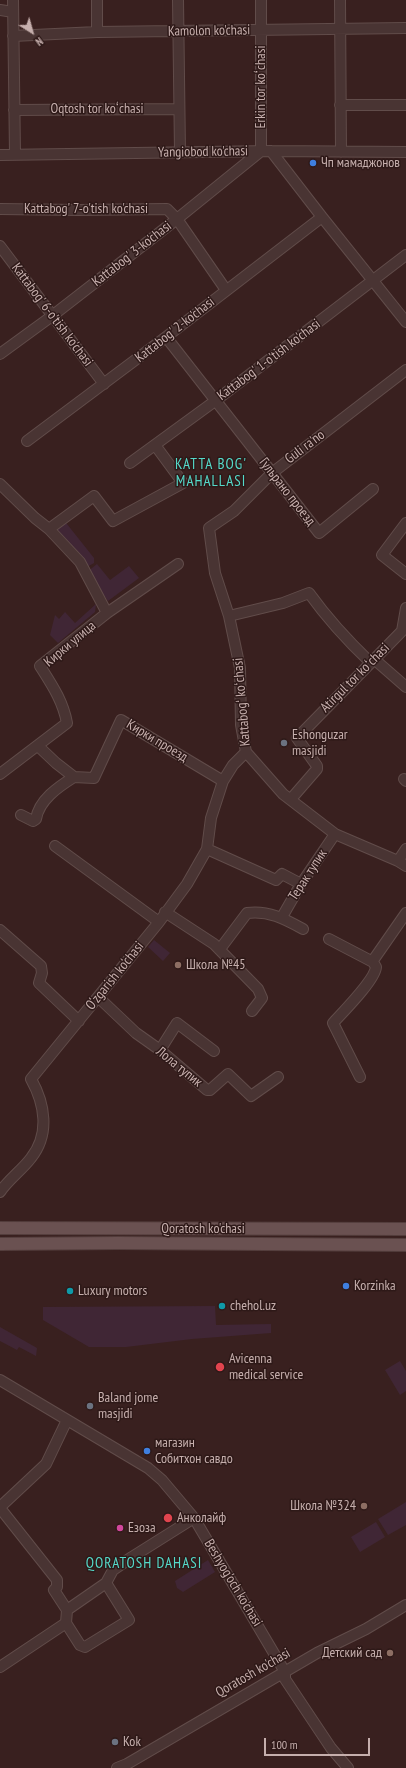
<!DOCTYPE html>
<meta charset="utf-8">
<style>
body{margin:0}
#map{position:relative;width:406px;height:1768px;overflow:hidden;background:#39201f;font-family:"PT Sans Narrow",sans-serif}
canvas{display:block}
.north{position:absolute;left:12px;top:12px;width:40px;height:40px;-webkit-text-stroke:3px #2e1918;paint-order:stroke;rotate:143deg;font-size:11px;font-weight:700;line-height:16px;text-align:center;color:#c6afad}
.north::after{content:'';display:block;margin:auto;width:14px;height:18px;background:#c6afad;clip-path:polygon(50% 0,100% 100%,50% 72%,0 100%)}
.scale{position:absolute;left:264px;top:1738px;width:106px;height:18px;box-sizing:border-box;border:2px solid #c6afad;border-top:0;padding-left:5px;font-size:12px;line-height:14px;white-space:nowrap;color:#c6afad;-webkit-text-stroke:3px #2e1918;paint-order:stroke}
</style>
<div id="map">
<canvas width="406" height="1768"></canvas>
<div class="north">N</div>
<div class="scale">100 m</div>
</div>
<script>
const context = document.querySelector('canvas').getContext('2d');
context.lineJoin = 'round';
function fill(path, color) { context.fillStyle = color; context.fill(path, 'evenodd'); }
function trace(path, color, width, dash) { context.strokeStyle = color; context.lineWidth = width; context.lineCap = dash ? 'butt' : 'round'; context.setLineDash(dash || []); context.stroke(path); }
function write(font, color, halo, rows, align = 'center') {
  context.font = font + ' "PT Sans Narrow",sans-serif'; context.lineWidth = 3; context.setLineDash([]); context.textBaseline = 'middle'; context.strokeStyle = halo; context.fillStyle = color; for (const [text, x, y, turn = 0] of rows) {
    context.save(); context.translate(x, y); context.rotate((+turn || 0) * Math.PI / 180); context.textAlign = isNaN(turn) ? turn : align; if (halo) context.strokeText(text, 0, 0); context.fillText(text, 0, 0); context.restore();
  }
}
fill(new Path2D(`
 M63 519 94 558V563L87 567 53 527Z
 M97 564 110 580 129 566 139 578 108 601 87 572Z
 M96 604 95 612 58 643 50 635 55 615 59 619 65 612 75 623Z
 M154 940 170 953 163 961 148 947Z
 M215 1306 216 1325 271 1324V1333L192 1339 126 1347H89L43 1320V1307Z
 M0 1327 37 1348 36 1356 19 1347 17 1350 0 1341Z
 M400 1361 406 1371V1391L400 1395 385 1370Z
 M406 1502V1525L388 1535 378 1519Z
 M376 1522 385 1537 360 1552 351 1537Z
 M208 1560 215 1572 183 1592 177 1588 175 1581Z`), '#402635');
const minor = new Path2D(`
 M13 0 15 154
 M97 0V32
 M178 0 180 152
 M340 0 341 152
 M0 10 13 12
 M13 36 97 32 406 28
 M340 105H406
 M14 110 179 109
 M271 151 322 217 406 322
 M0 155 271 151 406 152
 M0 209 78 210 167 209 177 219 226 290
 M0 246 104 384
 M166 337 319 533 373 489
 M0 354 52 316 177 219 261 151V0
 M406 370 272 473 234 511 209 528 215 573 229 616 240 668 241 725 246 752 283 794 335 834 398 861 406 866
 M27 441 166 337 322 217
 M130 463 215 401 406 255
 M0 484 35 518 49 529 80 562 107 613
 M406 523 382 555 406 574
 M49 529 94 496 113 521 183 483 155 445
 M229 616 283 603 309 593C327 618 348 641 370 662
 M374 659 406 687
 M38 746 56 763 74 777 94 778 121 720 223 781
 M0 774 67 723C63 701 52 685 40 666L107 613 178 564
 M404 779 406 781
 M291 799 317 769V766L297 738 402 631 406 608
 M21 815 33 821 36 819C39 800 58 787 74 777
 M55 846 159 922
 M207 849 276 880 282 874 301 884
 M398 861 406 849
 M165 912 214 944 258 989 262 998 252 1011
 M282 917 301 884 335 834
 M0 930 41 966 42 973 39 983 79 1021
 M329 939 373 962
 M220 949 247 913C268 910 285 919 303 929
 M98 997 136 1033 160 1050 207 1090H210L228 1074 251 1096 278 1077
 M160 1050 177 1023 214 1051
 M360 1077 333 1023C343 1012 375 980 376 967L373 962 374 959 406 913
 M0 1192C9 1179 22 1170 31 1158 50 1134 45 1104 31 1079L159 922 187 884 207 849 211 818 223 781 233 765 246 752
 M0 1380 148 1468 162 1480 194 1518 285 1672V1679L331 1748 348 1768
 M0 1507 46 1464 67 1420
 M0 1508 57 1580V1587L54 1590 67 1610
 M106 1583 129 1620 85 1647 80 1645 66 1623 67 1610 106 1583 113 1570 132 1557 194 1518
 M0 1667 66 1623
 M117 1768 127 1764 317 1653 366 1629 406 1605`);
const major = new Path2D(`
 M0 1228 406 1229
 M0 1244 118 1243 406 1245`);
trace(minor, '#614c4a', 12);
trace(major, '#533d3c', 14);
trace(minor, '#493433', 10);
trace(major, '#6a5151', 12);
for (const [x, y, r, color] of [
 [313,163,4,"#3f7fe0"],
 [284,743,4,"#6b7280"],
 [178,965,4,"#8d6e63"],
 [346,1286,4,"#3f7fe0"],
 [70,1291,4,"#0f9aa8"],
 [222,1306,4,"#0f9aa8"],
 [220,1367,5,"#e0444e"],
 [90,1406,4,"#6b7280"],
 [147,1451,4,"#3f7fe0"],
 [364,1506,4,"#8d6e63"],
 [168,1518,5,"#e0444e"],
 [120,1528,4,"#d1479c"],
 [390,1653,4,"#8d6e63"],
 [115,1742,4,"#6b7280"]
]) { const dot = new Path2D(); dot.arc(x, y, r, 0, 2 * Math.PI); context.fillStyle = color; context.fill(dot); trace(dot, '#2e1918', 1.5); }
write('14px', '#c6afad', '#2e1918', [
 ["Kamolon ko'chasi",209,31,-1],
 ["Erkin tor koʻchasi",261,87,-90],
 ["Oqtosh tor koʻchasi",97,109],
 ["Yangiobod ko'chasi",203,152,-1],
 ["Kattabog' 7-o'tish ko'chasi",86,209],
 ["Kattabog' 3-ko'chasi",132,254,-38],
 ["Kattabog' 6-o'tish ko'chasi",52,315,53],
 ["Kattabog' 2-ko'chasi",175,330,-38],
 ["Kattabog' 1-o'tish ko'chasi",269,360,-37],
 ["Guli ra'no",305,447,-37],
 ["Гульрано проезд",287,492,52],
 ["Кирки улица",70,644,-40],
 ["Atirgul tor koʻchasi",355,678,-45],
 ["Kattabogʻ koʻchasi",242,702,-95],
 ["Кирки проезд",157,741,31],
 ["Терак тупик",308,875,-57],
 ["O‘zgarish ko‘chasi",115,976,-51],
 ["Лола тупик",179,1067,39],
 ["Qoratosh ko'chasi",203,1229],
 ["Beshyog'och ko'chasi",233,1583,59],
 ["Qoratosh ko'chasi",253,1673,-30]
]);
write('14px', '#c6afad', '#2e1918', [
 ["Чп мамаджонов",321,163],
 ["Eshonguzar",292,735],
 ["masjidi",292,751],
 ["Школа №45",186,965],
 ["Korzinka",354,1286],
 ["Luxury motors",78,1291],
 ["chehol.uz",230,1306],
 ["Avicenna",229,1359],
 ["medical service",229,1375],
 ["Baland jome",98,1398],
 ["masjidi",98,1414],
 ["магазин",155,1443],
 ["Собитхон савдо",155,1459],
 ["Школа №324",356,1506,"right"],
 ["Анколайф",177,1518],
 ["Езоза",128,1528],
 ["Детский сад",382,1653,"right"],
 ["Kok",123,1742]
], 'left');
context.letterSpacing = '1px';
write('15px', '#55d9c9', '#2e1918', [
 ["KATTA BOG'",211,465],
 ["MAHALLASI",211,482],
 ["QORATOSH DAHASI",144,1564]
]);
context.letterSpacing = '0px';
</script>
